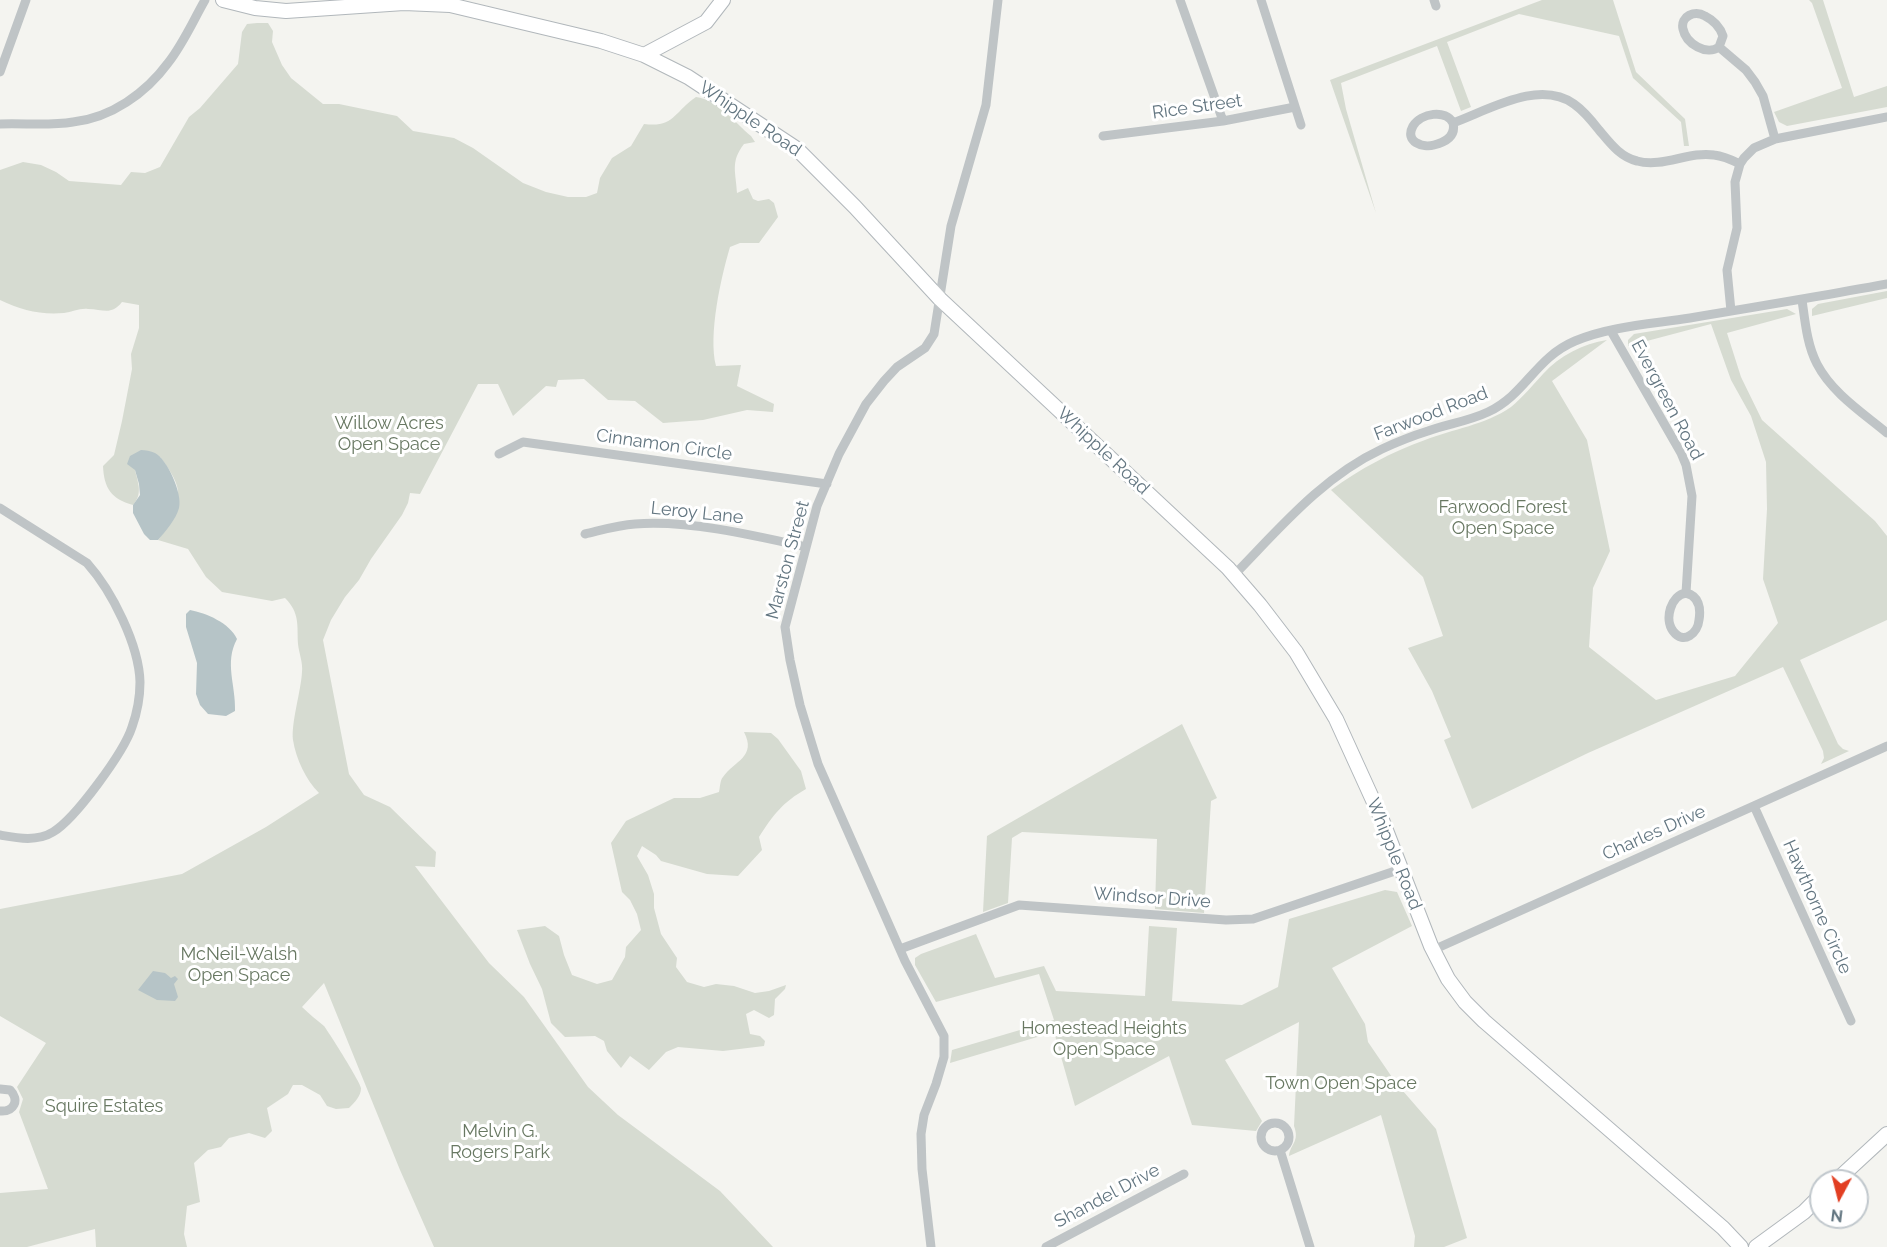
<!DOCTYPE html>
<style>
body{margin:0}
#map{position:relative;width:1887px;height:1247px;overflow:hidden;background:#f4f4f0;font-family:Raleway,sans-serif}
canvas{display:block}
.north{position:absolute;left:1809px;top:1169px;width:60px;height:60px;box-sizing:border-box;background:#fff;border:2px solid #c1c8cd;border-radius:50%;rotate:187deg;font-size:16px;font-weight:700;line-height:24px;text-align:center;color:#637681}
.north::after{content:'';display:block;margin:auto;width:21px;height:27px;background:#e23f22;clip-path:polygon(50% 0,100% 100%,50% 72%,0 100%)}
</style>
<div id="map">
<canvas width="1887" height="1247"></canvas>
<div class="north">N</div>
</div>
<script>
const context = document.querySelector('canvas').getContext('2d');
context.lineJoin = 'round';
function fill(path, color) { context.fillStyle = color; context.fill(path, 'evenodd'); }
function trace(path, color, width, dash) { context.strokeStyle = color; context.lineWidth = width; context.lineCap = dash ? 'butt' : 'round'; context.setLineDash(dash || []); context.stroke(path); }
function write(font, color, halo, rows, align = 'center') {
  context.font = font + ' Raleway,sans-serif'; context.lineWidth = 6; context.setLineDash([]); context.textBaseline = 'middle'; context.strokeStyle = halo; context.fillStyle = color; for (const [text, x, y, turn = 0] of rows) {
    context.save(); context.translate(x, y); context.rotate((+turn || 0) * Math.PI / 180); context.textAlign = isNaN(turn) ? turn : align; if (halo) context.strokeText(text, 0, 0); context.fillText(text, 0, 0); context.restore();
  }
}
fill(new Path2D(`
 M1542 0H1613L1636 72 1685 119 1689 146H1684L1681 122 1633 78 1619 36 1519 14 1447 42 1471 107 1461 111 1437 46 1341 83 1346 109 1376 213 1330 80Z
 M1809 0H1823L1854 97 1887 86V107L1787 126 1779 122 1774 112 1842 88 1812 3Z
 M257 23H268L273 31 272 42 282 65 291 78 323 104H339L397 116 413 131 454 138 473 148 523 183 546 192 568 197H586L597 193 600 178 612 158 631 146 644 124C674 128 674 112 696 97 718 100 735 123 751 136L755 142 744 144C730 162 736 172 737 193L748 188 753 199 758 201 769 199 774 203 778 217 759 243H740L730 247C721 277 708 335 716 366L741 365 737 386 774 404 773 412 747 410 703 420 663 423 635 401 608 400 584 379 558 380 556 387 546 386 513 416 498 384H478L420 494 410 493 408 503 402 515 371 559 359 580 345 597 331 620 323 640 349 774 364 795 390 807 436 852 435 867 415 866 489 963 524 997 588 1087 618 1115 720 1191 773 1247H434L400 1170 324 983 302 1007C309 1014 317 1020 324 1026 328 1031 361 1083 361 1088 361 1096 355 1102 349 1108L336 1109 327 1106 320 1095 302 1085H293L288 1094 267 1108 272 1131 265 1138 249 1133 229 1138 221 1147 208 1150 194 1163 200 1202 187 1206 184 1234 187 1247H96L95 1229 27 1247H0V1193L48 1189 19 1112 23 1099 17 1087 46 1043 0 1016V909L182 874 266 827 319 793C306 780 296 759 293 740 291 723 301 691 302 672 303 663 299 653 298 644 297 625 300 613 285 598L272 601 222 592 206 577 188 549 158 540C166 532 178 502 178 491 177 480 167 466 160 457L135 470C138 483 143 494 133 505 111 499 104 488 103 466L114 455 122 421 132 369 131 354 139 328V305L122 302C111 316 103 309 88 309 80 308 72 312 64 313 40 315 21 310 0 300V170L23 162 41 165 56 172 69 181 121 185 131 172 145 173 160 167 189 117 200 108 238 64 242 32 247 24Z
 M1887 291V298L1812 316V309L1818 304Z
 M1787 309 1796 314 1727 333 1741 377 1762 420 1875 521 1887 536V620L1800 660 1838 744 1843 749 1849 751 1821 764 1824 758 1823 751 1783 667 1588 753 1472 809 1444 740 1451 737 1432 691 1408 648 1443 636 1423 577 1331 490C1360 469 1391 452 1425 440 1453 429 1485 425 1511 407 1523 397 1532 386 1543 374 1560 355 1583 344 1607 340L1552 381 1587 440 1610 551 1593 588 1589 647 1656 700 1735 676 1778 623 1763 579 1767 509 1766 462 1751 416 1731 380 1711 324 1628 346V340L1634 334Z
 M1182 724 1217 798 1211 801 1204 913 1155 909 1157 839 1022 832 1012 838 1008 903 983 912 987 836Z
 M744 732 771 733 778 739 801 771 806 789C783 802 773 815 759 837L762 850 738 876 707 874 661 861 656 855 642 846 637 856 648 875 654 894V908L661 934 677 958 676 967 687 982 704 987 716 984 734 986 755 993 769 991 786 985 785 989 775 999 774 1015 769 1018 754 1010 746 1014 750 1034 760 1036 765 1041 764 1046 723 1051 678 1047 666 1052 649 1070 630 1056 621 1068 607 1051 604 1041 595 1036 565 1037 551 1023 542 989 530 964 517 930 545 926 559 936 564 955 572 975 597 984 612 980 625 957 626 947 641 930 637 914 630 900 622 892 611 843 626 821 674 798H700L719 792C720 788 720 780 723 777 734 761 757 757 744 732Z
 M1385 890 1397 892 1412 926 1332 968 1365 1024 1368 1042 1396 1083 1436 1129 1467 1238 1444 1247H1414L1415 1236 1381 1115 1289 1156C1290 1144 1300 1142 1294 1126L1299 1022 1225 1060 1262 1121 1256 1131 1192 1125 1169 1056 1075 1106 1054 1032 950 1063 952 1050 1054 1020 1039 974 936 1002 915 965V958L921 954 976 934 995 978 1044 966 1056 991 1145 996 1149 926 1177 928 1172 1001 1242 1005 1278 987 1289 919Z`), '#d6dbd1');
fill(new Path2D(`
 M141 450C145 450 151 451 155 453 167 459 183 494 179 508 176 519 166 531 158 540H150L144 534 133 513V505L140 495 139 484 135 470 127 464 130 456Z
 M190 610C206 613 230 623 237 639 224 663 236 685 235 711L226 716 208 714 200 705 196 694 197 663 186 627V614Z
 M153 971 165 973 171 978 175 976 178 979 174 984 178 997 175 1001 157 1000 138 990Z`), '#b6c4c7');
const secondary = new Path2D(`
 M223 0 255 8 286 11 404 3 450 5 601 41 644 55 688 77 797 149 855 207 940 299 1228 568 1260 605 1296 652 1336 719 1382 820 1431 946 1448 979 1465 1002 1484 1021 1723 1228 1741 1247
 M644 55 706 22 723 0
 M1836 1181 1887 1134
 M1756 1247 1804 1212 1821 1195`);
trace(secondary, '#b1b7bb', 16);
trace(new Path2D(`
 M1180 0 1223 121
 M1261 0 1301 125
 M1434 0 1436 6
 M1719 47C1707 56 1686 44 1683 29 1680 16 1695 10 1705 16 1713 20 1720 27 1723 36L1719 47 1746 70 1755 82 1763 96 1775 139
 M0 72 26 0
 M1453 123C1456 136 1446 142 1434 145 1423 148 1404 142 1413 126 1421 113 1446 109 1453 123 1489 110 1539 79 1574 104 1584 111 1592 121 1599 130 1610 143 1620 157 1637 161 1663 168 1689 151 1714 155 1724 156 1732 160 1740 164
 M0 124C25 123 49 126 73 122 111 118 146 93 168 63 183 44 193 21 205 0
 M1103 136 1223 121 1295 107
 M1802 300C1805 321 1807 345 1817 364 1832 393 1863 413 1887 433
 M1731 311 1727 270 1737 228 1735 182 1740 164 1744 158 1754 148 1775 139 1887 117
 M1611 331 1681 453 1686 465 1692 496 1686 593C1671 595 1664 619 1673 631 1684 646 1698 632 1699 620 1701 608 1699 596 1686 593
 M499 454 523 442 827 484
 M0 508 87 563C112 591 139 645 140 682 140 698 137 713 132 727 124 752 75 819 53 832 37 842 17 838 0 835
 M585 534C602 530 618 525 635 524 689 520 753 535 806 547
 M1234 575C1279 529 1322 477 1382 449 1397 442 1412 436 1428 431 1448 424 1469 421 1488 412 1526 394 1535 358 1575 341 1611 326 1653 324 1690 318 1756 307 1822 296 1887 284
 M1754 806 1851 1021
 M900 949 1019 905 1226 920 1253 919 1401 869
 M1433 950 1887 746
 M0 1089 10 1090C20 1100 14 1112 0 1111
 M1261 1137a14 14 0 1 1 28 0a14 14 0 1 1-28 0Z
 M1280 1150 1310 1247
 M931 1247 922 1169 921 1134 924 1115 936 1084 944 1057V1036L905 961 818 764 800 705 790 660 785 627 817 506 839 454 866 404 884 381 897 367 925 348 934 334 951 226 986 105 998 0
 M1046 1247 1184 1174`), '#bfc4c6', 9);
trace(secondary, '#fff', 14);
write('18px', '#637681', '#fff', [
 ["Rice Street",1197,107,-8],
 ["Whipple Road",750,119,34],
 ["Evergreen Road",1667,400,62],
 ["Farwood Road",1431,414,-21],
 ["Cinnamon Circle",664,445,8],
 ["Whipple Road",1103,451,43],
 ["Leroy Lane",697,513,6],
 ["Marston Street",788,560,-75],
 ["Charles Drive",1654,833,-24],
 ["Whipple Road",1394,854,68],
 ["Windsor Drive",1152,898,4],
 ["Hawthorne Circle",1817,907,66],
 ["Shandel Drive",1107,1196,-28]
]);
write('18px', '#687862', '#fff', [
 ["Willow Acres",389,424],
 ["Open Space",389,445],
 ["Farwood Forest",1503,508],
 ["Open Space",1503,529],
 ["McNeil-Walsh",239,955],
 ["Open Space",239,976],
 ["Homestead Heights",1104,1029],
 ["Open Space",1104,1050],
 ["Town Open Space",1341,1084],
 ["Squire Estates",104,1107],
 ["Melvin G.",500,1132],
 ["Rogers Park",500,1153]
]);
</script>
